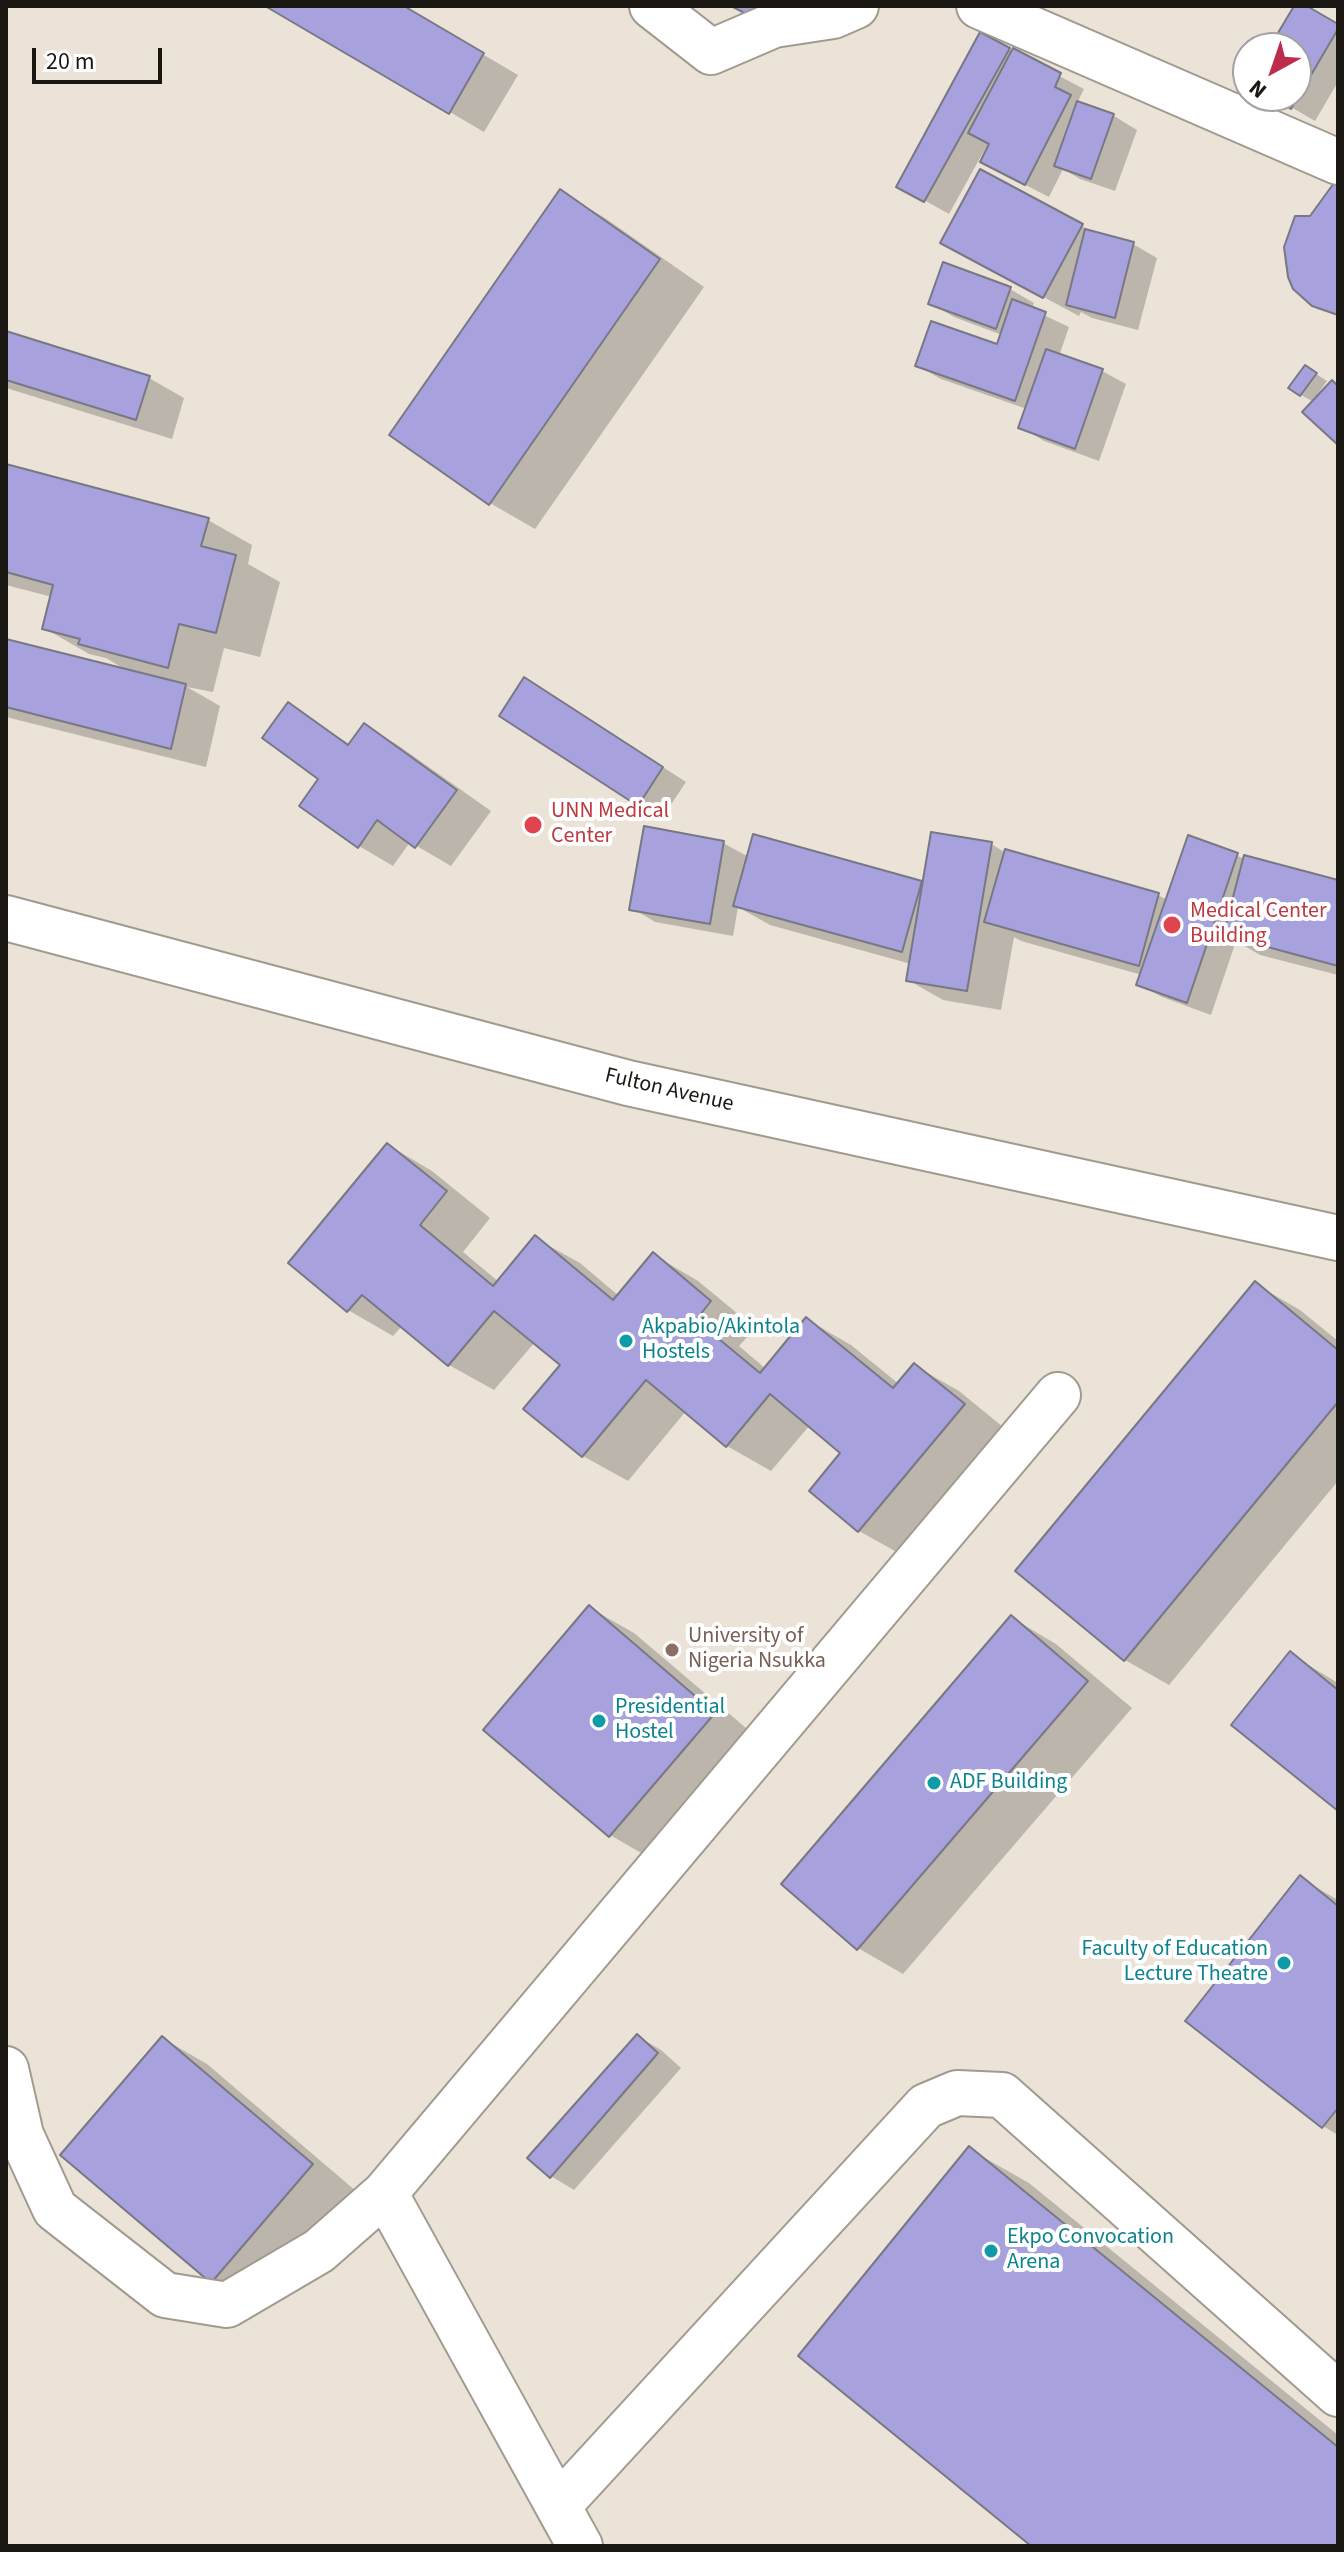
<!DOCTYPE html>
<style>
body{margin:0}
#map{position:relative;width:1344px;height:2552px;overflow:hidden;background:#ebe3d7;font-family:"Source Sans 3",sans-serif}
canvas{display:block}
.frame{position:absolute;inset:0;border:8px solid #1a1713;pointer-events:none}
.north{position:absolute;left:1232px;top:32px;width:80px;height:80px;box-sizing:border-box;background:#fff;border:2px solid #a3a2a1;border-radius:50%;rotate:220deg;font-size:22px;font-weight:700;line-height:32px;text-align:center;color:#1a1713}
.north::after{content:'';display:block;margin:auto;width:28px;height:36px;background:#bd2c4b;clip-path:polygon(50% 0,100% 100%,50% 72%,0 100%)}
.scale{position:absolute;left:32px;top:48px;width:130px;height:36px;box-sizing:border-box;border:4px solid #1a1713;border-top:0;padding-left:10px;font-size:24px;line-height:28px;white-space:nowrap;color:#1a1713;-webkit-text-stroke:6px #fff;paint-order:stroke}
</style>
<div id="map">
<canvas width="1344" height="2552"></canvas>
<div class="frame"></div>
<div class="north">N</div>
<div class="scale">20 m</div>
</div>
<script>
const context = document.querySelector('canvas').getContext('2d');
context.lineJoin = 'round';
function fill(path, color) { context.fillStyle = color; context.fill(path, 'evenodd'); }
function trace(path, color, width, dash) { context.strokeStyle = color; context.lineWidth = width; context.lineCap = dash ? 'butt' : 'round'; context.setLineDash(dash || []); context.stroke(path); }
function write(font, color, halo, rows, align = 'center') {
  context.font = font + ' "Source Sans 3",sans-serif'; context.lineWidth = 8; context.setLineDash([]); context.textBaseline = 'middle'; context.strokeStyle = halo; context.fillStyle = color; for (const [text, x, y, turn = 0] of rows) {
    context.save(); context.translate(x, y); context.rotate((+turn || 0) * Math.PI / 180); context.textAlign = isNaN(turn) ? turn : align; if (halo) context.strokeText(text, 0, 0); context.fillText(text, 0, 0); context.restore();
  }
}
fill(new Path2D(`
 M269 6H401L518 75 484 132Z
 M1296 6H1303L1338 26V82L1315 121 1272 96H1296V48H1271Z
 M981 35 1084 89 1078 101 1114 116 1137 130 1115 191 1080 179 1063 169 1049 197 1006 175 985 149 949 214 899 186Z
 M560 192 605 218 704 287 535 529 490 503 392 434Z
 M1082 226 1098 235 1133 244 1157 258 1138 330 1092 318 1081 312 1079 316 978 262Z
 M1010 289 1034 303 1031 309 1069 327 1059 356 1102 371 1126 384 1099 461 1044 441 1021 427 1027 409 941 379 918 366 998 347 1002 335 954 317 930 303Z
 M6 333 149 378 184 398 172 439 6 388Z
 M1316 374 1327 381 1317 395 1319 396 1332 382 1338 386V442L1314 402 1301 395Z
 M6 467 208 520 252 545 248 564 280 582 260 657 224 648 213 692 187 687 220 706 206 767 6 717V641L126 670 106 658 89 654 44 628 52 597 6 585Z
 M548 693 686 782 662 818 639 804Z
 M288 705 351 745 365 725 399 746 491 811 451 866 410 842 393 866 359 846 321 778Z
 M1189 837 1245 859 1338 882V975L1260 955 1236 941 1211 1015 1162 997 1139 984 1142 975 1021 941 1014 937 1001 1010 943 1000 908 980 911 964 770 925 738 907 733 936 655 922 632 908 723 843 749 857 924 884 991 844 1006 853 1158 895 1167 900Z
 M388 1145 432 1171 490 1218 463 1252 499 1282 535 1238 580 1263 619 1296 654 1255 698 1281 755 1328 739 1346 766 1369 806 1319 851 1345 899 1384 915 1366 959 1391 1008 1431 904 1556 859 1531 812 1491 843 1452 810 1425 771 1471 727 1446 686 1411 628 1481 583 1456 526 1408 563 1365 535 1342 494 1390 449 1365 402 1326 393 1336 348 1310 291 1263Z
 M1255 1284 1300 1310 1338 1341V1481L1169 1685 1125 1660Z
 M590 1608 634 1633 759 1739 655 1861 610 1835Z
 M1012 1618 1056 1644 1132 1708 903 1974 858 1948Z
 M1290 1654 1338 1683V1808Z
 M1300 1878 1338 1900V2135L1323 2126Z
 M637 2036 661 2050 681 2068 574 2190 551 2176Z
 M162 2038 207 2064 356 2191 257 2307 212 2281Z
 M969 2149 1029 2183 1338 2435V2546H1034Z`), '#0003');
const building = new Path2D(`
 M265 6H404L484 53 449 114Z
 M731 6H763L756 19Z
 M1294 6H1307L1338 24V29L1291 109 1269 96H1296V48H1269Z
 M980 32 1010 48 924 202 896 187Z
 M1013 48 1061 73 1055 87 1071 95 1025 185 980 162 989 144 968 133Z
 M1077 101 1114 114 1091 179 1054 166Z
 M980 169 1083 224 1043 298 940 243Z
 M1334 183 1338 184V315L1312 306 1293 289 1288 277 1284 247 1295 216H1310Z
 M560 189 660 259 489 505 389 435Z
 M1085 229 1134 242 1115 318 1066 305Z
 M943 262 1011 287 996 329 928 304Z
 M1012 299 1046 312 1015 401 915 366 931 321 997 344Z
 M6 331 150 376 136 420 6 380Z
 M1046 349 1103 369 1075 449 1018 428Z
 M1305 365 1317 373 1300 396 1288 388Z
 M1332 380 1338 386V445L1302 412Z
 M6 464 209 518 201 546 236 555 216 633 179 624 168 668 78 644 80 639 42 629 53 585 6 572Z
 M6 639 186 684 171 749 6 707Z
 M524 677 663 767 638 806 499 716Z
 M288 702 348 745 364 723 457 790 415 848 377 820 358 848 299 806 318 779 262 738Z
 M644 826 724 841 710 924 629 910Z
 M931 832 992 842 967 991 906 981Z
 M753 834 922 881 902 952 733 906Z
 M1188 835 1238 853 1187 1003 1136 985Z
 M1005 849 1159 893 1139 966 984 922Z
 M1244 855 1338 880V966L1223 935Z
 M387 1143 447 1191 420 1225 493 1286 535 1235 613 1300 653 1252 711 1301 696 1320 760 1373 806 1317 893 1388 914 1363 965 1404 858 1532 809 1491 840 1453 770 1394 726 1447 646 1380 582 1457 523 1409 560 1365 494 1311 448 1366 362 1295 347 1312 288 1263Z
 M1255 1281 1338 1350V1402L1124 1661 1015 1571Z
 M589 1605 715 1713 609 1837 483 1730Z
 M1011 1615 1088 1681 857 1950 781 1884Z
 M1290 1651 1338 1690V1811L1231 1725Z
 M1300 1875 1338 1906V2108L1322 2128 1185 2021Z
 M637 2034 658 2053 550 2178 527 2158Z
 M162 2036 313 2164 211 2283 60 2155Z
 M969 2146 1338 2447V2546H1031L798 2356Z`);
fill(building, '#a7a2de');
trace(building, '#787784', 2);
const minor = new Path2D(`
 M652 6 711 52 774 25 833 16 856 6
 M979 6 1338 162
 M6 918 628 1083 1338 1238
 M6 2069 21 2135 55 2209 165 2295 227 2305 319 2251 385 2193 1058 1395
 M385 2193 580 2546
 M558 2506 926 2106 957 2093 1002 2095 1338 2394`);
trace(minor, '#a19a8e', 48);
trace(minor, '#fff', 44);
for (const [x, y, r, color] of [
 [533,825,10,"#e0444e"],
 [1172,925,10,"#e0444e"],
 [626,1341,8,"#0f9aa8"],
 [672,1650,8,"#8d6e63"],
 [599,1721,8,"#0f9aa8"],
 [934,1783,8,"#0f9aa8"],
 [1284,1963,8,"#0f9aa8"],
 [991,2251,8,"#0f9aa8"]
]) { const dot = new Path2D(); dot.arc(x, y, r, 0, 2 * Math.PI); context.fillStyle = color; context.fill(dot); trace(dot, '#fff', 3); }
write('22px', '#be3a42', '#fff', [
 ["UNN Medical",551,812],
 ["Center",551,837],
 ["Medical Center",1190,912],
 ["Building",1190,937]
], 'left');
write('22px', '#1a1713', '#fff', [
 ["Fulton Avenue",669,1091,13]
]);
write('22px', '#0d838f', '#fff', [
 ["Akpabio/Akintola",642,1328],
 ["Hostels",642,1353],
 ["Presidential",615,1708],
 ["Hostel",615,1733],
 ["ADF Building",950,1783],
 ["Faculty of Education",1268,1950,"right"],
 ["Lecture Theatre",1268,1975,"right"],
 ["Ekpo Convocation",1007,2238],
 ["Arena",1007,2263]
], 'left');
write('22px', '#785e54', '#fff', [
 ["University of",688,1637],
 ["Nigeria Nsukka",688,1662]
], 'left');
</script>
